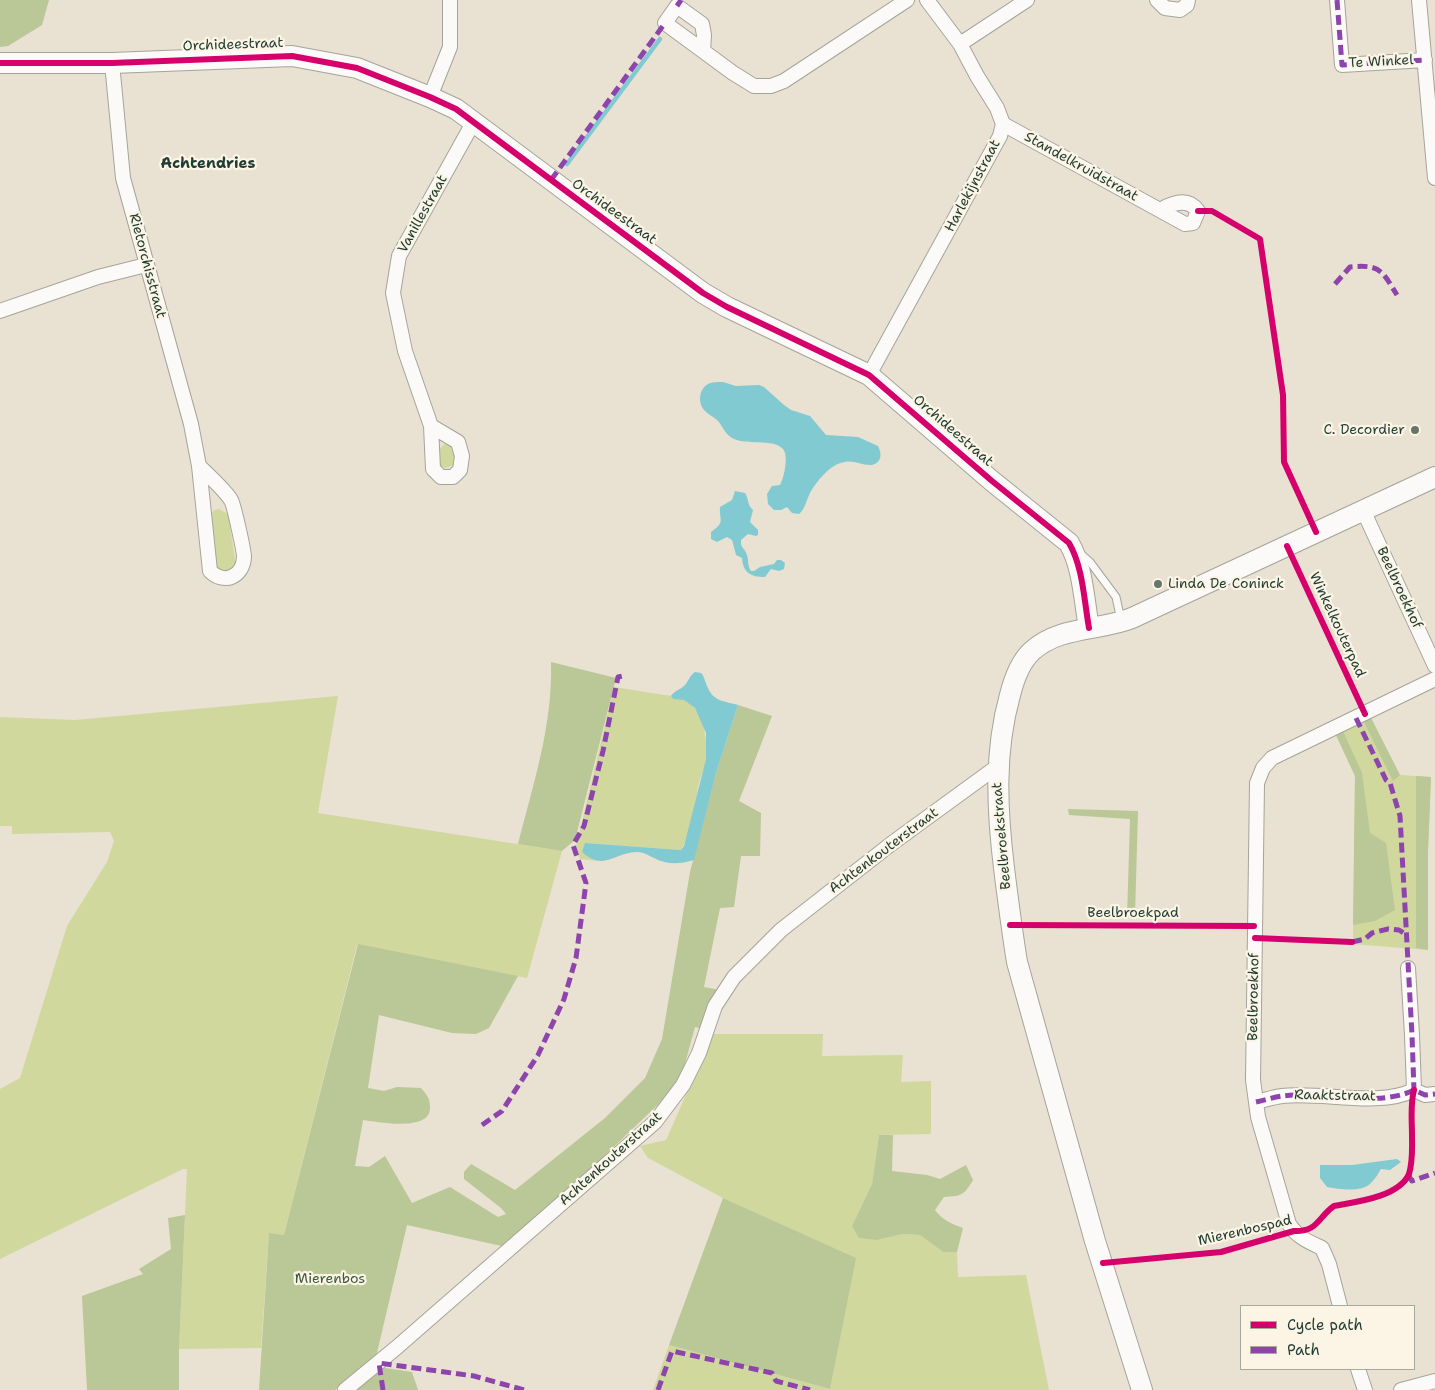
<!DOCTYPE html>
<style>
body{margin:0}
#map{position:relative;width:1435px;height:1390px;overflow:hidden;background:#e9e1d2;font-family:"Shantell Sans",sans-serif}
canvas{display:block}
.legend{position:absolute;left:1240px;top:1305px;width:175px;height:65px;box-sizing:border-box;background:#fcf5e5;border:1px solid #a4ab9e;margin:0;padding:6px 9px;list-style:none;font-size:15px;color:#1f3d34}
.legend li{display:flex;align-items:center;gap:10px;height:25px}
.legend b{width:25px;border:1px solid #a4ab9e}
</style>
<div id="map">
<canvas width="1435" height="1390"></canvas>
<ul class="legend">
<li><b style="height:6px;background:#d6006c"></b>Cycle path</li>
<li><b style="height:6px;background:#8e44ad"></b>Path</li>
</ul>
</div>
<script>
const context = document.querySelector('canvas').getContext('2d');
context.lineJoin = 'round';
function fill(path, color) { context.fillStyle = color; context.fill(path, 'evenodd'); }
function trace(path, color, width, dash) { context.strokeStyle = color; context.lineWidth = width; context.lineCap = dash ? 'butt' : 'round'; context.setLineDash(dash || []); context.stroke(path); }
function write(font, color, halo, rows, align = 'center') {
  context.font = font + ' "Shantell Sans",sans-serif'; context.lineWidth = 4.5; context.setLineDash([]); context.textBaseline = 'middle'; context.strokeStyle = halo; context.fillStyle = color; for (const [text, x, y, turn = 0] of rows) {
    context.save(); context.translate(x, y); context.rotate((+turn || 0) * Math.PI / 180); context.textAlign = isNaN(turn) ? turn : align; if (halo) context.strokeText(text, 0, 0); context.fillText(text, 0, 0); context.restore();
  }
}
fill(new Path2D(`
 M445 444C456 445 456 457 453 465L446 468 440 466 439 449Z
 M219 509 228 514 235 559 236 565C229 572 226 574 217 568L215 563C214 552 207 522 212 513 214 510 215 510 219 509Z
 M614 687 671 696 673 699C676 699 681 699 684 700 703 706 708 741 706 758 705 768 700 777 698 787 695 806 691 833 681 850L585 843 588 857 597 861 580 859 576 847Z
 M338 696 318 813 562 851 527 978 357 945 284 1235 269 1234 261 1348 179 1349 187 1169H183L0 1259V1089L20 1078 67 926 107 862 114 841 110 832 12 834V826H0V717L75 720Z
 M1371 718 1400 775 1431 777 1428 851V950L1353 944 1355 776 1336 735Z
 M713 1034H823L822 1056 903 1055 901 1082 931 1081V1134L879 1135 872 1184 852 1226 877 1240 903 1234 920 1235 943 1252H957L958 1277 1026 1275 1049 1390H653L669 1345 830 1389 855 1258 723 1198 648 1158 640 1146 666 1140Z`), '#d0d89e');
fill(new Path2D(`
 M0 0H49L42 25 8 46 0 47Z
 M551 662 616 678 575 840 562 851 518 844C533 785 553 725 551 662Z
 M738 705 772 716 739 801 761 813 760 856H741L734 907 720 908 704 987 720 990 704 1029 695 1027 683 1071 667 1096 578 1181 506 1247 407 1225 376 1357 335 1390H259L269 1233 284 1235 358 944 518 976 489 1028 476 1034 452 1033 379 1015 368 1088 384 1091 397 1087 421 1088C427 1095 430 1098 430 1108 430 1132 378 1122 363 1120L355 1166 369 1167 385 1156 412 1203 450 1187 498 1217 506 1214 501 1208 464 1179V1172L471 1164 515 1190 605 1118 645 1078 662 1039 690 872 716 773Z
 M1371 718 1400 775 1393 781 1364 722Z
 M1343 731 1362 773 1370 833 1386 843 1395 910 1375 921 1353 925 1355 776 1336 735Z
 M1416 776 1431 777 1428 851V950L1416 948Z
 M1068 809 1138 811 1135 915 1127 918 1130 819 1069 815Z
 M879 1135H893L892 1171 927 1175 940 1179 966 1165 973 1180C964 1195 962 1196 944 1197L935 1210C942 1220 952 1224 963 1228L957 1252H943L920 1235 903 1234 877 1240 859 1238 852 1226 872 1184Z
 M723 1198 856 1258 830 1389 669 1345Z
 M185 1215 179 1349V1390H87L82 1296 143 1274 139 1269 171 1249 168 1218Z
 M379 1367 412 1372 418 1390H351Z`), '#bac796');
fill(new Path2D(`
 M723 382 736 386 759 385 764 387 784 405 791 410 810 416 826 435 858 437 878 446C882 454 882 462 872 465 863 466 854 460 845 462 831 463 816 482 810 493 806 501 805 509 799 514L792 513 787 507 781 510H774L768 504 767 494 772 486 780 485C784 478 789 456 783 449 774 438 745 446 732 438 724 433 723 426 717 420 714 417 709 415 705 411 698 404 698 390 708 384 712 382 718 382 723 382Z
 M735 491 745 493C749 499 747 505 753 510L750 522 758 530V535L756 536 748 534 741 540C740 548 745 548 747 555 749 561 747 565 751 571H754L760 567 774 564 777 560H781L785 563 784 569 779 571 771 569 765 577C751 577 743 573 742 558L736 555 732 540 727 537 717 542 711 539V532C726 521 719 522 720 507L732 500Z
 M695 672 701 673C705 677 705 683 708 688 714 702 725 701 738 705L716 773 694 860C680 864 669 865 656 859 649 856 645 852 637 852 615 852 604 872 582 852L585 843 681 850 684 846 706 759V733L695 708 684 700 673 699 671 696C675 690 680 690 684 686 689 681 689 676 695 672Z
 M1397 1159 1401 1162 1390 1170 1381 1169C1378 1174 1375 1179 1371 1183 1361 1193 1339 1189 1327 1187L1320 1178V1165H1352Z`), '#82cad1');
trace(new Path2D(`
 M567 164 660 39`), '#82cad1', 4.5);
const lane = new Path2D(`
 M1081 554 1090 562 1116 597 1121 620`);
const street = new Path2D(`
 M1157 0 1165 8 1180 10 1187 5 1188 0
 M1337 0 1342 65 1425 60
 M1419 0 1435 178
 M960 44 1027 0
 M703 51 704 35 702 24 677 6 665 23 733 73 754 86H771L784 81 907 0
 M112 63 123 178 191 424 199 466 210 571C224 585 243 577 244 557 244 551 234 505 231 500 224 489 209 476 199 466
 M430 97 450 47V0
 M1003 124 1185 224 1193 223 1198 211C1188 197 1172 203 1160 210
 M0 311 98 277 146 265
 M869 375 1000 136 1003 124 997 108 977 76 960 44 927 0
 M431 426 458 442 462 456 460 470 453 477H441L433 469 431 426 405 351 393 293 399 256 473 123
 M1363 510 1435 666
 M1408 968 1412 1035 1414 1090
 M1256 1102C1265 1100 1274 1097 1282 1096 1322 1091 1378 1108 1414 1090L1425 1095 1435 1094
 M1340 1306 1329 1264 1322 1248C1309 1242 1297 1237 1289 1224L1258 1117 1253 1080 1257 783 1263 768 1272 758 1435 679
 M1358 1369 1365 1390
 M345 1390 396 1348 655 1122 683 1085 699 1053 715 1006 734 977 781 930 891 844 998 766
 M1401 1390 1435 1381`);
const secondary = new Path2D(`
 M0 63H112L292 56 357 68 430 97 456 109 703 293 727 307 869 375 992 481 1069 543C1083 567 1084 600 1089 628
 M1142 1390 1095 1241 1017 962C1012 931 1008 900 1004 868 997 810 994 752 1010 695 1014 679 1020 662 1032 651 1059 626 1100 631 1132 618L1435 477`);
trace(lane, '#a5a49a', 9);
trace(street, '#a5a49a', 16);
trace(secondary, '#a5a49a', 22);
trace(lane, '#fcfaf8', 7);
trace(street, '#fcfaf8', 14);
trace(secondary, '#fcfaf8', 20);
trace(new Path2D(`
 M1337 0 1342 65 1425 60
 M677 6 681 0
 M551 180 665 23
 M1335 284 1350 267C1381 264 1382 271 1397 295
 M1356 718 1386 780 1390 783 1400 816 1412 1035 1414 1090
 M1352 942 1365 939 1372 933 1388 929 1399 930 1407 935
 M1256 1102C1265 1100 1274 1097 1282 1096 1322 1091 1378 1108 1414 1090L1425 1095 1435 1094
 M482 1125 502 1111 538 1055 564 999 576 958 586 883 573 845 584 826 603 751 618 677 622 676
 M1408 1175 1412 1181 1435 1173
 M383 1390 379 1363 474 1376 524 1390
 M658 1390 672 1351 772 1373 776 1381 810 1390`), '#8e44ad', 5, [10, 5]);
trace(new Path2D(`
 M0 63H112L292 56 357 68 430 97 456 109 703 293 727 307 869 375 992 481 1069 543C1083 567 1084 600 1089 628
 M1198 211H1212L1260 239 1283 395 1284 462 1316 532
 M1287 546 1365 714
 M1010 925 1254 926
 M1255 938 1352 942
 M1103 1263 1221 1252 1294 1231C1318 1232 1318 1217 1334 1206 1356 1202 1399 1197 1409 1174 1413 1161 1412 1149 1412 1136 1412 1120 1410 1105 1414 1090`), '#d6006c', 6);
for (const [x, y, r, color] of [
 [1415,430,5,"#66766b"],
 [1158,584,5,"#66766b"]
]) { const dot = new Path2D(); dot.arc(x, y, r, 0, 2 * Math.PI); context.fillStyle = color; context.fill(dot); trace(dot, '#fcf5e5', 2); }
write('14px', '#1f3d34', '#fcf5e5', [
 ["Orchideestraat",233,45,-2],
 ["Te Winkel",1381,62,-3],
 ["Standelkruidstraat",1081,167,29],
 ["Harlekijnstraat",973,186,-62],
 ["Orchideestraat",614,212,36],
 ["Vanillestraat",423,214,-61],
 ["Rietorchisstraat",147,266,75],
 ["Orchideestraat",953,431,41],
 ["Beelbroekhof",1399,588,65],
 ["Winkelkouterpad",1337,625,65],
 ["Beelbroekstraat",1002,836,-95],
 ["Achtenkouterstraat",884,851,-37],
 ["Beelbroekpad",1133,913],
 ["Beelbroekhof",1254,997,-89],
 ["Raaktstraat",1335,1096,1],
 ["Achtenkouterstraat",611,1159,-42],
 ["Mierenbospad",1245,1231,-13]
]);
write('14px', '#1f3d34', '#fcf5e5', [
 ["C. Decordier",1405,430],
 ["Linda De Coninck",1168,584,"left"]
], 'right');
write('14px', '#3e5a41', '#fcf5e5', [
 ["Mierenbos",330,1279]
]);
write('bold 15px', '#1f3d34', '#fcf5e5', [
 ["Achtendries",208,164]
]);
</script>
